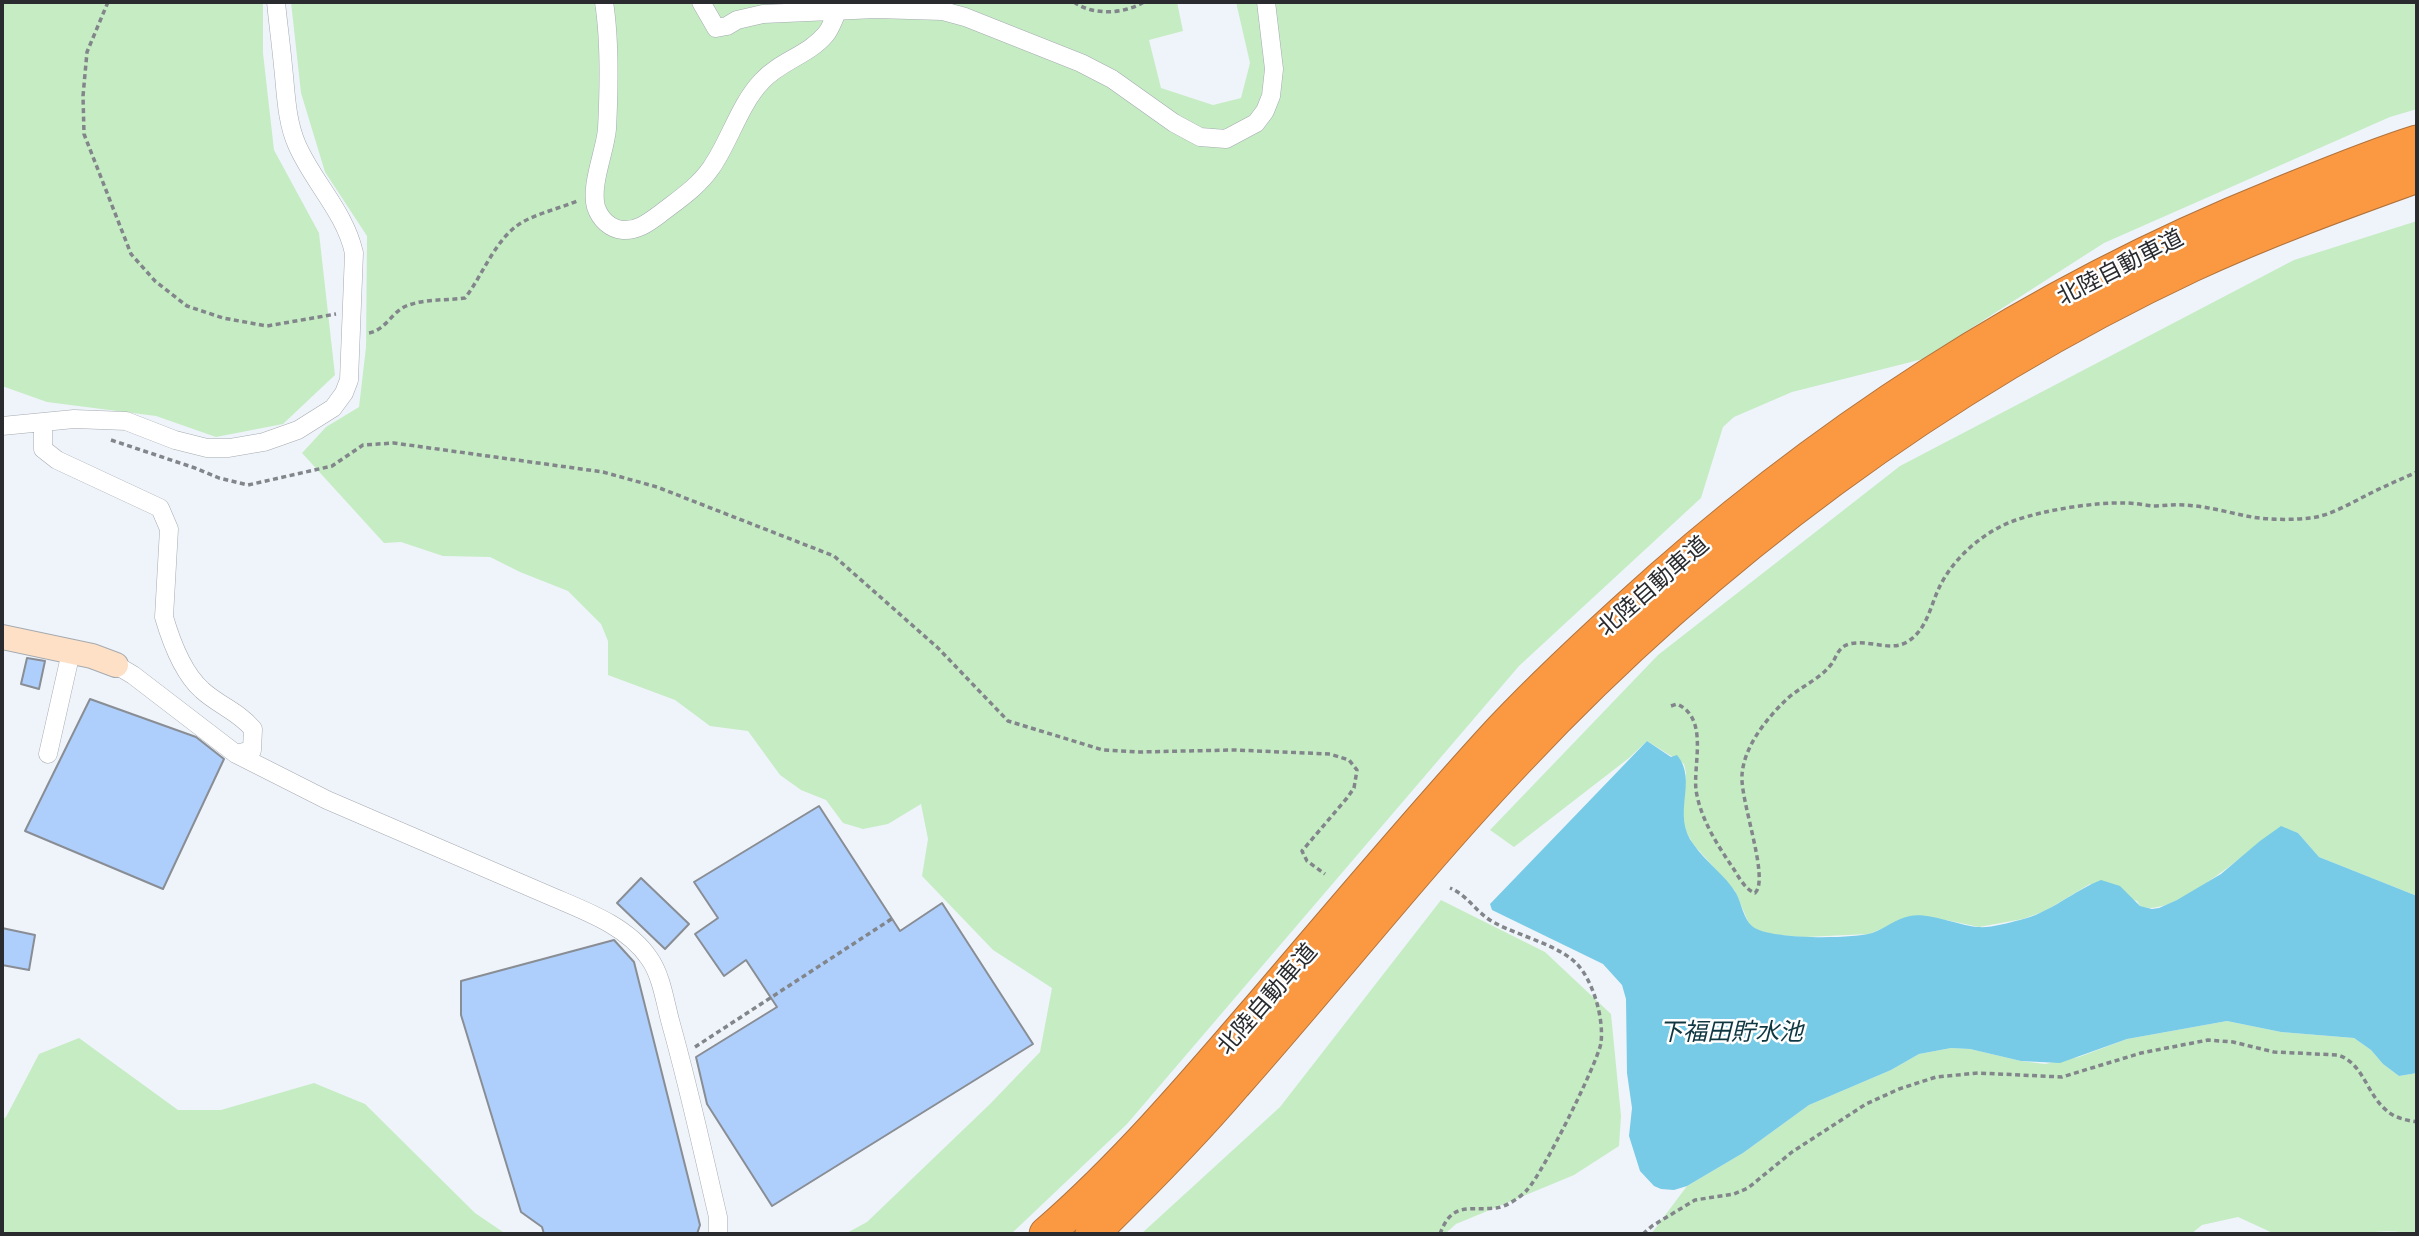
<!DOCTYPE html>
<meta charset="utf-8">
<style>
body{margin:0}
#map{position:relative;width:2419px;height:1236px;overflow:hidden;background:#eff4fb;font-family:"Exo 2",sans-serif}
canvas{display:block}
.frame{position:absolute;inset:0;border:4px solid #292b2e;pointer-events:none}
</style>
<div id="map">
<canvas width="2419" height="1236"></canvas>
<div class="frame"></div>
</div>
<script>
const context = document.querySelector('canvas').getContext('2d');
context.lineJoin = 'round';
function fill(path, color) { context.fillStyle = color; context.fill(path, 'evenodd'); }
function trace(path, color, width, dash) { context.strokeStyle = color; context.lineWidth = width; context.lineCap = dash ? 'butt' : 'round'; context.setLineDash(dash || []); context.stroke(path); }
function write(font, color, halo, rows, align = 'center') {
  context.font = font + ' "Exo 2","Noto Sans JP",sans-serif'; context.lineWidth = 5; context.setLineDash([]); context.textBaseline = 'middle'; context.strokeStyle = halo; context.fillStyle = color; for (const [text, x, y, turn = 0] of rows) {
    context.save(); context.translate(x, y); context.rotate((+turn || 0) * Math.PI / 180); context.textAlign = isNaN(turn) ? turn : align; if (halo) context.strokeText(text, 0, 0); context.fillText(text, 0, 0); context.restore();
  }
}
fill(new Path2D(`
 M2 2H263V53L274 150 319 233 335 375 283 424 216 437 156 416 47 402 2 386Z
 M291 2H1177L1183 31 1149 40 1161 88 1213 105 1241 98 1250 63 1236 2H2417V109L2390 117 2104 243 1923 359 1792 392 1734 417 1723 427 1701 498 1519 666 1127 1124 1011 1234H845L867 1222 990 1104 1040 1052 1052 988 993 950 922 876 928 839 921 804 888 824 863 829 843 823 826 800 801 790 780 775 748 731 710 726 675 700 608 675V641L601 624 568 591 520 572 490 557 443 556 401 542 384 543 302 453 326 427 359 407 366 347 367 236 325 172 301 93Z
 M2417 221V896L2319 857 2298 833 2281 827C2253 845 2173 921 2140 906L2137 901 2090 884 2045 911 2023 919 1979 927 1946 920 1886 927 1869 934 1805 937 1766 934 1750 926 1735 891 1693 844 1686 831 1682 816 1686 773 1684 764 1647 741 1629 758 1514 847 1490 830 1658 655 1900 466 2294 260Z
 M1441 900 1545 952 1611 1014 1621 1116 1619 1146 1574 1175 1456 1224 1445 1234H1141L1280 1107Z
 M2227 1021 2281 1032 2354 1038 2371 1050 2383 1064 2399 1076 2417 1073V1234C2402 1232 2382 1229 2368 1234H2275L2238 1217 2202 1225 2191 1234H1651L1687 1186 1743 1153 1809 1105 1891 1070 1919 1054 1951 1048 1970 1049 2021 1061 2045 1064 2079 1057 2127 1039Z
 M79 1038 178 1110H221L314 1083 365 1104 475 1213 506 1234H2V1120L6 1117 39 1054Z`), '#c6ecc4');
fill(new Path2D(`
 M1647 741 1671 757 1677 755C1699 782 1670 814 1694 845 1706 862 1725 875 1736 893 1741 902 1744 920 1752 926 1767 940 1852 939 1872 933 1884 929 1897 918 1910 916 1929 912 1959 926 1978 927 1991 928 2008 923 2020 920 2050 913 2073 891 2101 880L2120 886 2140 906 2152 909 2159 908 2177 900 2221 874 2260 841 2281 826 2298 833 2319 857 2417 896V1073L2399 1076 2383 1064 2371 1050 2354 1038 2281 1032 2227 1021 2127 1039 2060 1063 2021 1061 1970 1049 1951 1048 1919 1054 1891 1070 1809 1105 1743 1153 1687 1186 1674 1190 1661 1189 1654 1186 1640 1171 1629 1136 1632 1108 1627 1073 1626 999 1622 985 1603 964 1492 910 1490 904Z`), '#77cbe6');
const building = new Path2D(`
 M27 658 45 661 39 689 21 684Z
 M90 699 196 737 224 759 163 889 25 831Z
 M819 806 900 931 942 903 1033 1044 772 1206 707 1104 696 1057 777 1007 746 960 724 976 695 934 718 918 694 882Z
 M641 878 689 924 665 949 617 903Z
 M2 928 35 935 29 970 2 965Z
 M614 940 634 962 700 1225 697 1234H544L542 1227 521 1212 461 1015V981Z`);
fill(building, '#aecefb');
trace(building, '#898d94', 2);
const street = new Path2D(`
 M604 2C610 40 609 90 607 129 605 152 590 185 596 207 600 219 610 229 623 230 638 231 649 222 660 214 678 200 698 187 711 168 730 141 739 105 762 81 780 61 809 55 826 34 831 28 834 18 838 10
 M701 2 716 28 727 26 737 20 763 14 876 9 943 11 965 17 1081 63 1112 79 1174 123 1200 137 1226 139 1256 123 1265 111 1271 96 1274 69 1266 2
 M43 423V449L57 460 160 508 169 529 164 617C171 641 183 673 202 690 218 705 238 711 253 729L252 750 236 754
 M2 426 74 419 126 421 175 440 207 448H229L264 442 298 430 333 408 344 393 349 380 354 253C345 212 313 182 297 145 286 120 286 92 283 66 281 44 278 23 276 2
 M116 665 133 675 236 754 327 800 555 898C588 912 628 927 649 958 662 976 665 1003 671 1024 689 1088 703 1153 718 1217V1234
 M48 754 71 652`);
const secondary = new Path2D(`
 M2 637 92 656 116 665`);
const highway = new Path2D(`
 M1046 1234C1122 1168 1189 1090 1255 1013 1332 923 1409 831 1489 743 1531 697 1577 654 1623 612 1814 436 2034 293 2275 196 2322 177 2369 157 2417 142
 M1092 1234C1141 1186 1190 1137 1235 1084 1331 976 1420 862 1519 758 1710 555 1939 384 2192 265 2265 231 2342 203 2417 176`);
trace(street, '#a5aab0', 19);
trace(secondary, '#a5aab0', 26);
trace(highway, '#b1723b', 35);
trace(new Path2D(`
 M108 2 87 52 83 96 84 134 131 254 155 281 187 306 223 318 267 326 336 314
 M1074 2C1093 16 1124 14 1144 2
 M369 333C385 330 391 314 404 307 424 298 444 301 465 298 483 275 495 239 521 223 538 213 558 209 577 201
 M111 440 195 468 219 478 248 485 332 466 363 445 394 443 603 472 657 487 834 556 938 648 1008 721 1103 750 1138 752 1234 750 1330 754 1349 760 1357 770 1354 788 1347 798 1302 851 1307 861 1325 874
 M1671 706 1677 704C1709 718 1693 764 1696 790 1700 817 1716 843 1731 865 1738 875 1744 889 1755 893 1770 879 1740 801 1742 775 1744 746 1767 718 1787 699 1800 687 1818 680 1829 667 1837 659 1836 648 1849 644 1868 639 1890 652 1907 642 1927 630 1930 607 1939 588 1953 558 1984 531 2016 520 2045 510 2095 502 2126 503 2135 503 2144 505 2152 506 2163 506 2174 504 2184 505 2207 506 2230 513 2252 517 2271 520 2292 520 2310 518 2330 516 2351 503 2369 494 2385 486 2401 479 2417 472
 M695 1047 893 918
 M1440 1234C1452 1201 1469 1211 1496 1208 1506 1207 1521 1197 1527 1190 1543 1173 1597 1064 1601 1043 1604 1018 1593 980 1576 963 1556 944 1519 936 1495 923 1477 914 1469 896 1450 888
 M1643 1234 1652 1226 1695 1200 1734 1194 1748 1188 1792 1152 1866 1104 1899 1089 1936 1077 1978 1073 2062 1077 2141 1053 2208 1040 2233 1042 2274 1052 2338 1055C2364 1064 2366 1093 2386 1110 2394 1118 2406 1120 2417 1122`), '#82868b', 3.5, [5, 3.5]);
trace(street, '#fff', 18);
trace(secondary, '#fee0c6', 24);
trace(highway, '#fa9942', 33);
write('23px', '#292b2e', '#fff', [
 ["北陸自動車道",2120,267,-27],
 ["北陸自動車道",1653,586,-41],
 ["北陸自動車道",1267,999,-49]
]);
write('italic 24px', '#0f3742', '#fff', [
 ["下福田貯水池",1731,1032]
]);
</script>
